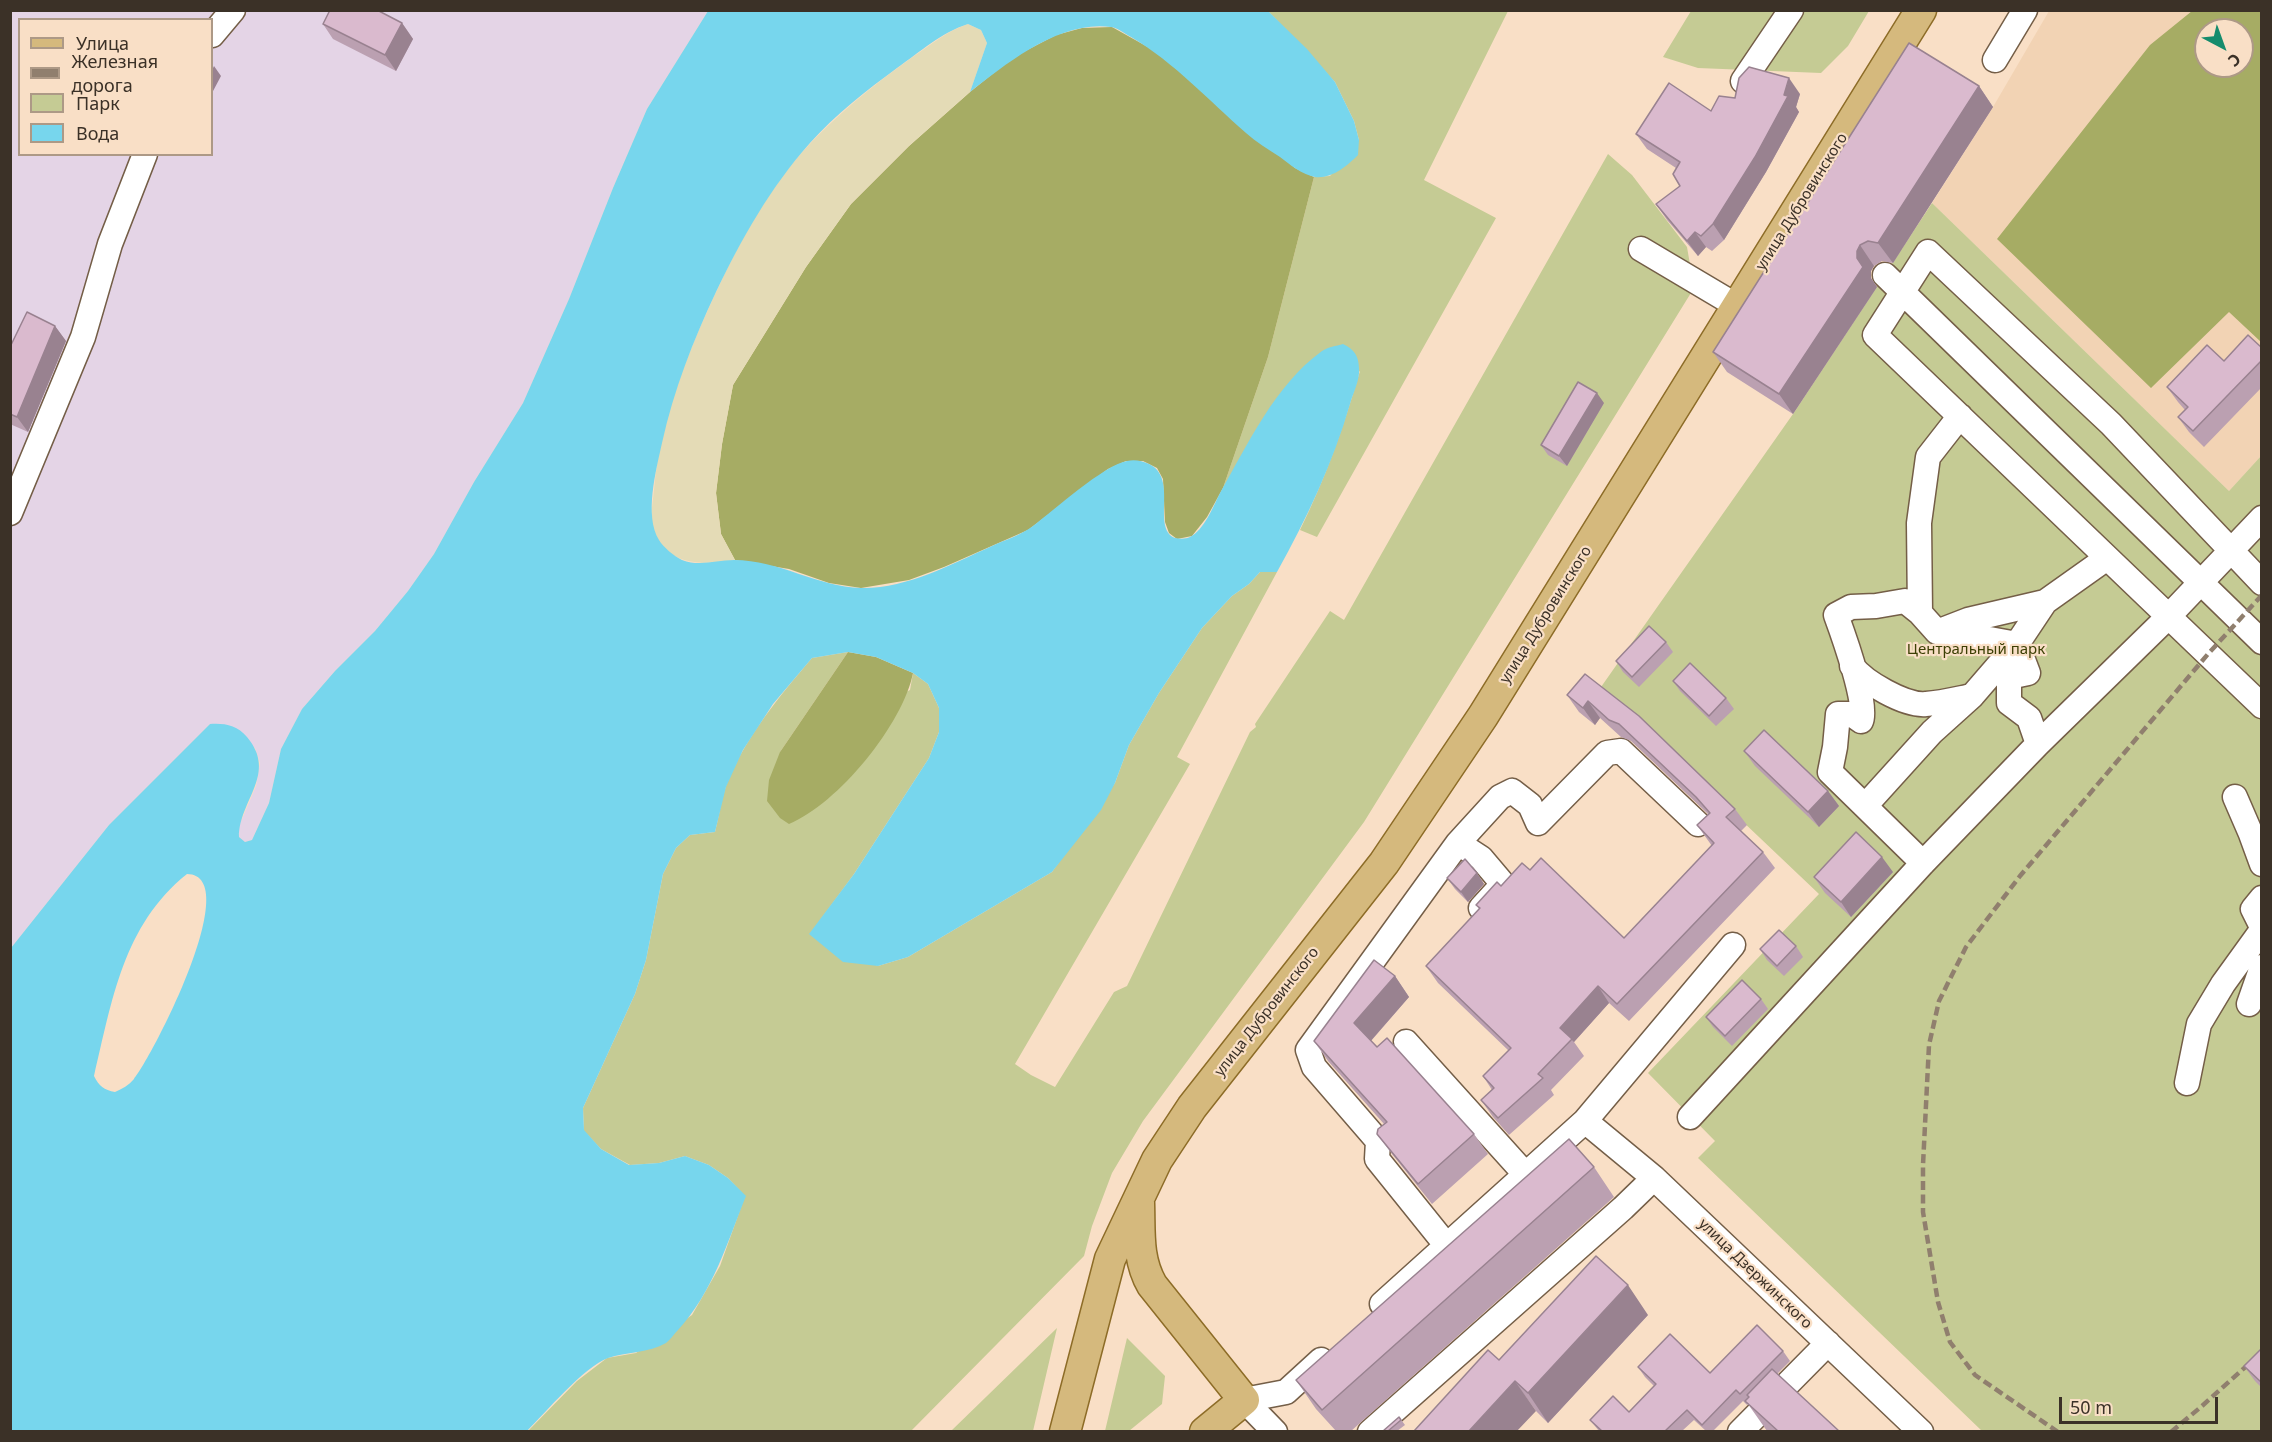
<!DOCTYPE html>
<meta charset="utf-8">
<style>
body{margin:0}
#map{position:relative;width:2272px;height:1442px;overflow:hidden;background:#f9dfc6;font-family:"Noto Sans",sans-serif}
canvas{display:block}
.frame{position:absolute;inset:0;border:12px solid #3b3127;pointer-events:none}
.legend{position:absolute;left:18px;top:18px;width:195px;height:138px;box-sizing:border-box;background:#f9dfc6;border:2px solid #ad9986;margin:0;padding:8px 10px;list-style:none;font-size:18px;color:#3b3127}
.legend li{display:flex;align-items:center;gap:12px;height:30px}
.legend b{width:30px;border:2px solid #ad9986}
.north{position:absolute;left:2194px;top:18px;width:60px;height:60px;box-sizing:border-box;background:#f9dfc6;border:2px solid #ad9986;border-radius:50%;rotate:139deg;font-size:16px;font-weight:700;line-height:24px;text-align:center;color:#3b3127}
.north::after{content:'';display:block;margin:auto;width:21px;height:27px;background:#168c6d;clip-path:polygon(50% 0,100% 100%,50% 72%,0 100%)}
.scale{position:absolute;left:2059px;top:1397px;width:159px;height:27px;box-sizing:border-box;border:3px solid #3b3127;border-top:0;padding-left:8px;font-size:18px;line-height:21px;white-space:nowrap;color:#3b3127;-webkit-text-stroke:4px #f9dfc6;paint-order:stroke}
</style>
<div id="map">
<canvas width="2272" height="1442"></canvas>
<div class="frame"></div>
<ul class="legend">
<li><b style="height:8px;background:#d5b97d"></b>Улица</li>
<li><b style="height:8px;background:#907f6e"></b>Железная дорога</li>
<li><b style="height:16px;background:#c5cb94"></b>Парк</li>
<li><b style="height:16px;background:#77d6ed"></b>Вода</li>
</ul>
<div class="north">С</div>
<div class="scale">50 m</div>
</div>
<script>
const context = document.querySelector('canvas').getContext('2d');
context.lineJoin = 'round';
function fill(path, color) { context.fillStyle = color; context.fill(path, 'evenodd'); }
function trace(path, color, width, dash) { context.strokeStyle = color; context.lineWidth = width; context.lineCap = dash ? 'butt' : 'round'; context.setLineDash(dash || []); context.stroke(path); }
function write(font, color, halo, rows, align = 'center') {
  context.font = font + ' "Noto Sans",sans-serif'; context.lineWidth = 4.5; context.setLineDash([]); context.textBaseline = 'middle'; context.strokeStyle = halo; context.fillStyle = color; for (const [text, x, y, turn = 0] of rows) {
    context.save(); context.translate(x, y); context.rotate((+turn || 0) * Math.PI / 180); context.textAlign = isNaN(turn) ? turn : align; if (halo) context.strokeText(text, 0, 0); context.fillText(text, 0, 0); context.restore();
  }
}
fill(new Path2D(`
 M11 11H708L647 109 613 188 569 299 523 403 474 482 434 554 408 591 375 631 335 671 302 709 281 749 269 803 252 840 245 842 239 837V826L256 786 260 763 255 748 210 724 109 825 11 948ZM20 20H212V154H20Z`), '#e4d4e6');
fill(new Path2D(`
 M2049 11H2261V456L2229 491 1932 203 1993 107ZM2206 30H2242V66H2206Z`), '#f2d3b4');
fill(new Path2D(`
 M1268 11H1508L1424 180 1496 218 1317 537 1300 530C1326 477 1343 428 1360 371L1223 488 1268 357 1314 177 1330 176 1359 140 1354 121 1335 82Z
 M1691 11H1869L1848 46 1821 73 1698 68 1663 57Z
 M1608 154 1632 175 1687 247 1694 288 1364 822 1143 1121 1112 1173 1092 1226 1084 1256 911 1431 527 1432 577 1381 607 1358 636 1353 692 1315 720 1266 745 1196 728 1178 709 1165 685 1156 659 1163 630 1165 601 1149 584 1131 583 1108 635 994 646 960 663 874 676 848 690 835 715 832C719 817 721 801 726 786 745 737 779 697 812 658L848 652 780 752 910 690 913 673 928 684 939 708V732L929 758 854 874 810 934 878 966 908 957 1052 872 1115 783 1129 745 1159 693 1202 628 1232 596 1249 584 1260 572H1277L1177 757 1190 764 1015 1064 1031 1075 1055 1087 1114 992 1127 986 1250 732 1256 727 1255 724 1330 611 1344 620Z
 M1932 203 2229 491 2261 456V1431H1982L1698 1158 1715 1141 1648 1073 1819 894 1601 687 1793 414Z
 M1057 1328 1033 1431H951Z
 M1127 1338 1165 1376 1162 1404 1129 1431H1105Z`), '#c5cb94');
fill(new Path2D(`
 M2192 11H2261V342L2229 312 2151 388 1997 239 2150 45ZM2206 30H2242V66H2206Z
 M1112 27 1155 51 1295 168 1314 177 1268 357 1223 488 1207 517 1192 536 1177 539 1169 533 1165 522 1163 479 1157 468 1143 461H1126L1108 469 1028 530 944 567 909 580 861 588 829 583 789 569 735 560 721 534 716 493 722 444 733 385 806 267 851 204 909 146 970 92 1012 58 1056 35 1082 28Z
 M848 652 876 657 913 673C903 724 838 804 789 824L780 818 767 801 769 780 780 752Z`), '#a6ac64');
fill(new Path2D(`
 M968 24 981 30 987 43 970 92 909 146 851 204 806 267 733 385 722 444 716 493 721 534 735 560C708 564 678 567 660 543 648 526 652 509 654 490 660 419 688 352 718 288 734 254 751 221 773 189 810 136 861 94 914 56 932 44 947 31 968 24Z`), '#e4dbb6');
fill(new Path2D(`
 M708 11H1268L1307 49 1335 82 1354 121 1359 140 1358 155C1347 166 1332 179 1315 177 1303 175 1289 164 1280 157 1268 149 1256 142 1246 133 1208 100 1175 63 1131 37 1125 34 1118 28 1111 27 1060 20 1007 63 970 92L987 43 981 30 968 24C942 32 920 52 897 68 867 90 835 115 810 143 770 188 742 238 716 292 693 341 674 389 662 443 656 470 644 516 659 540 663 547 674 556 682 560 700 567 716 560 734 560 779 560 818 587 861 588 906 589 952 564 992 546 1005 540 1021 535 1033 526 1054 510 1104 465 1127 461 1135 459 1142 461 1149 464 1179 478 1151 528 1175 538 1180 539 1186 539 1190 537 1204 530 1213 507 1220 493 1248 444 1275 385 1322 351 1328 347 1336 346 1343 344 1354 349 1359 356 1359 369 1360 380 1353 393 1350 404 1333 463 1307 518 1277 572H1260L1249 584 1232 596 1202 628 1159 693 1129 745 1115 783 1101 810 1052 872 908 957 878 966 843 962 809 934 854 874 929 758 939 732V708L928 684 913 673 876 657 848 652 812 658 773 704 743 750 726 787 715 832 690 835 676 848 663 874 646 960 635 994 583 1108 584 1130 601 1149 629 1165 659 1163 685 1156 709 1165 728 1178 746 1196C727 1243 713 1292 678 1330 674 1334 670 1340 666 1343 649 1353 626 1352 608 1358 585 1366 545 1413 527 1431H11V948L109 825 210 724C224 723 237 725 247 737 278 774 239 800 239 837L245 842 252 840 269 803 281 749 302 709 335 671 375 631 408 591 434 554 474 482 523 403 569 299 613 188 647 109ZM187 874C246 875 153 1056 134 1079 129 1085 122 1089 115 1092 104 1090 99 1086 94 1076 112 1001 123 925 187 874Z`), '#77d6ed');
const minor = new Path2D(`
 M212 35 233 10
 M1995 60 2025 10
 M1743 81 1791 10
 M1641 249 1737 306
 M1885 275 2262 642
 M1960 416 1928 457 1919 523 1920 613 1937 632 1963 641 1984 638 2017 644 2028 673 2009 677V703L2029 718 2038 744
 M10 513 83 337 110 244 145 154
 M2262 583 2111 424 1928 252 1875 335 2262 706
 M1920 613 1905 601 1876 606 1851 607 1836 615C1843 634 1869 707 1861 721L1851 714H1838L1835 747 1830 772 1923 863
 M1937 632 1968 620 2045 602 2107 558
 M1852 666C1864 682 1905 706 1926 704 1941 703 1957 699 1972 696
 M2235 797 2251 834 2262 838
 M1865 806 1932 732 1972 696 2017 644 2045 602
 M2251 834 2262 864
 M1458 843 1500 797 1512 791 1530 805 1538 823 1607 753 1621 751 1698 824
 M2262 898 2253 909 2262 927
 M2249 1004 2262 967
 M1406 1042 1526 1175
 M2187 1083 2199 1024 2223 984 2262 930
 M1690 1117 1923 863 2038 744 2168 617 2262 518
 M1585 1121 1654 1178 1921 1432
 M1447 1246 1377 1159 1378 1141 1314 1067 1308 1050 1458 843 1481 858 1503 884 1481 908
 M1382 1304 1585 1121 1733 945
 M1244 1400 1286 1392 1321 1360
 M1244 1400 1275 1432
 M1370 1432 1623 1208 1654 1178
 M1740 1432 1828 1343`);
const major = new Path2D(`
 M1139 1203C1140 1232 1137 1259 1152 1285L1244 1400 1205 1432
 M1065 1432 1110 1259 1157 1160 1192 1107 1384 863 1483 716 1921 10`);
trace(minor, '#745e47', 27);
trace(major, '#8d6c27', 33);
trace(minor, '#fff', 24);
trace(major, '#d5b97d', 30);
trace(new Path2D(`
 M2058 1432 1975 1375 1950 1342 1938 1302 1923 1212V1165L1929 1045 1939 1001 1966 947 2020 876 2208 654 2262 595
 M2171 1432 2202 1406 2262 1352`), '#907f6e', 4.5, [9, 4.5]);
fill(new Path2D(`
 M402 23 413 39 396 71 333 39 323 24Z
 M1979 86 1993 107 1893 263 1882 261 1874 266 1871 271V278L1877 287 1793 414 1727 372 1713 352Z
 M1800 94 1796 107 1799 112 1766 172 1724 240 1712 251 1706 247 1698 256 1667 220 1656 204 1680 186 1676 168 1647 149 1636 134 1711 111 1735 98Z
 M55 326 66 341 28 432 10 424V347Z
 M2262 348V387L2204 447 2189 432 2178 417 2185 410 2178 402 2167 387Z
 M1604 403 1567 466 1548 455 1541 445Z
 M1666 642 1673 652 1639 687 1623 672 1616 661Z
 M1585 674 1735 809 1747 825 1741 831 1763 852 1775 868 1629 1021 1609 1003 1574 1042 1584 1056 1551 1090 1554 1095 1509 1135 1493 1117 1481 1100 1492 1090 1483 1076 1509 1051 1438 983 1426 966 1479 909 1476 905 1501 886 1530 870 1624 938 1712 846 1697 825 1708 814 1631 741 1621 737 1600 718 1595 725 1579 712 1567 695Z
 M1673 681 1726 698 1734 709 1716 726 1680 691Z
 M1744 751 1828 791 1839 806 1819 827 1755 766Z
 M1893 872 1851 917 1825 893 1814 877Z
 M1477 873 1484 884 1468 902 1455 889 1447 878Z
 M1796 946 1803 957 1784 976 1767 960 1760 949Z
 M1395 976 1409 997 1371 1041 1474 1134 1488 1154 1432 1204 1392 1154 1377 1134 1384 1124 1328 1061 1314 1041Z
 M1761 999 1768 1009 1732 1046 1713 1027 1706 1017Z
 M1594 1167 1614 1197 1351 1431H1336L1316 1409 1296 1380Z
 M1648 1315 1548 1423 1536 1411 1499 1360Z
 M2262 1348V1388L2255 1381 2244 1366Z
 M1783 1351 1790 1361 1777 1374 1839 1431H1767L1748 1404 1747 1405 1743 1401 1713 1431H1706L1694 1420 1682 1431H1599L1590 1420 1629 1412 1654 1386 1645 1377 1638 1367 1710 1373Z
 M1399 1417 1405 1425 1397 1431H1383Z`), '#bba0b1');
fill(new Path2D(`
 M402 23 413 39 396 71 385 55Z
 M214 66 221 76 212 93V70Z
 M1789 78 1800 94 1796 107 1799 112 1766 172 1724 240 1713 224 1784 95Z
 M1979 86 1993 107 1893 263 1878 243Z
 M1695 232 1706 247 1698 256 1687 241Z
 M1860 245 1874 266 1871 271V278L1877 287 1793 414 1779 394Z
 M55 326 66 341 28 432 17 417Z
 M1597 393 1604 403 1567 466 1559 456Z
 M1588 701 1600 718 1595 725 1583 708Z
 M1828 791 1839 806 1819 827 1808 812Z
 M1882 857 1893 872 1851 917 1841 902Z
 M1477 873 1484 884 1468 902 1461 892Z
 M1395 976 1409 997 1368 1044 1354 1023Z
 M1598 986 1609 1003 1574 1042 1560 1028Z
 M1628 1285 1648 1315 1548 1423 1528 1393Z
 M1515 1381 1536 1411 1517 1431H1469Z`), '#998290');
const building = new Path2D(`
 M330 10H377L402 23 385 55 323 24Z
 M1909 43 1979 86 1878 243 1868 241 1860 245 1857 251V258L1863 267 1779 394 1713 352Z
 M1749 67 1789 78 1784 95 1788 96 1755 157 1713 224 1701 236 1695 232 1687 241 1656 204 1680 186 1673 174 1680 162 1636 134 1669 83 1711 111 1719 96 1735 98 1739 78Z
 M27 312 55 326 17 417 10 414V347Z
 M2248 335 2262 348V360L2193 431 2178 417 2188 407 2167 387 2207 345 2224 361Z
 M1578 382 1597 393 1559 456 1541 445Z
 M1649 626 1666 642 1632 677 1616 661Z
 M1690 663 1726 698 1709 716 1673 681Z
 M1585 674 1639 716 1735 809 1726 817 1763 852 1617 1004 1598 986 1560 1028 1572 1039 1538 1074 1543 1078 1498 1118 1481 1100 1494 1088 1483 1076 1511 1048 1426 966 1480 908 1476 905 1497 882 1501 886 1522 863 1530 870 1541 858 1624 938 1714 843 1697 825 1710 813 1696 797 1619 724 1609 720 1588 701 1583 708 1567 695Z
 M1764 730 1828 791 1808 812 1744 751Z
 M1856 832 1882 857 1841 902 1814 877Z
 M1465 859 1477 873 1461 892 1447 878Z
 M1779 930 1796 946 1777 966 1760 949Z
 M1374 960 1395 976 1354 1023 1377 1047 1387 1038 1474 1134 1418 1184 1377 1134 1378 1129 1387 1122 1314 1041Z
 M1742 980 1761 999 1725 1036 1706 1017Z
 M1569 1139 1594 1167 1322 1410 1296 1380Z
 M1596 1256 1628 1285 1528 1393 1515 1381 1469 1431H1414L1488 1350 1499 1360Z
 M1757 1325 1783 1351 1740 1394 1736 1390 1702 1425 1687 1410 1665 1431H1602L1590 1420 1613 1396 1629 1412 1656 1384 1638 1367 1670 1334 1710 1373Z
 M2262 1348V1383L2244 1366Z
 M1772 1369 1839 1431H1778L1745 1401 1749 1397 1747 1395Z
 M1399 1417 1401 1420 1388 1431H1383Z`);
fill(building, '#dabace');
trace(building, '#998290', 1.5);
write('15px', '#3b3127', '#f9dfc6', [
 ["улица Дубровинского",1802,202,-58],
 ["улица Дубровинского",1546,615,-58],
 ["улица Дубровинского",1267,1012,-52],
 ["улица Дзержинского",1755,1274,44]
]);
write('15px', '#3c3f04', '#f9dfc6', [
 ["Центральный парк",1976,650]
]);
</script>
